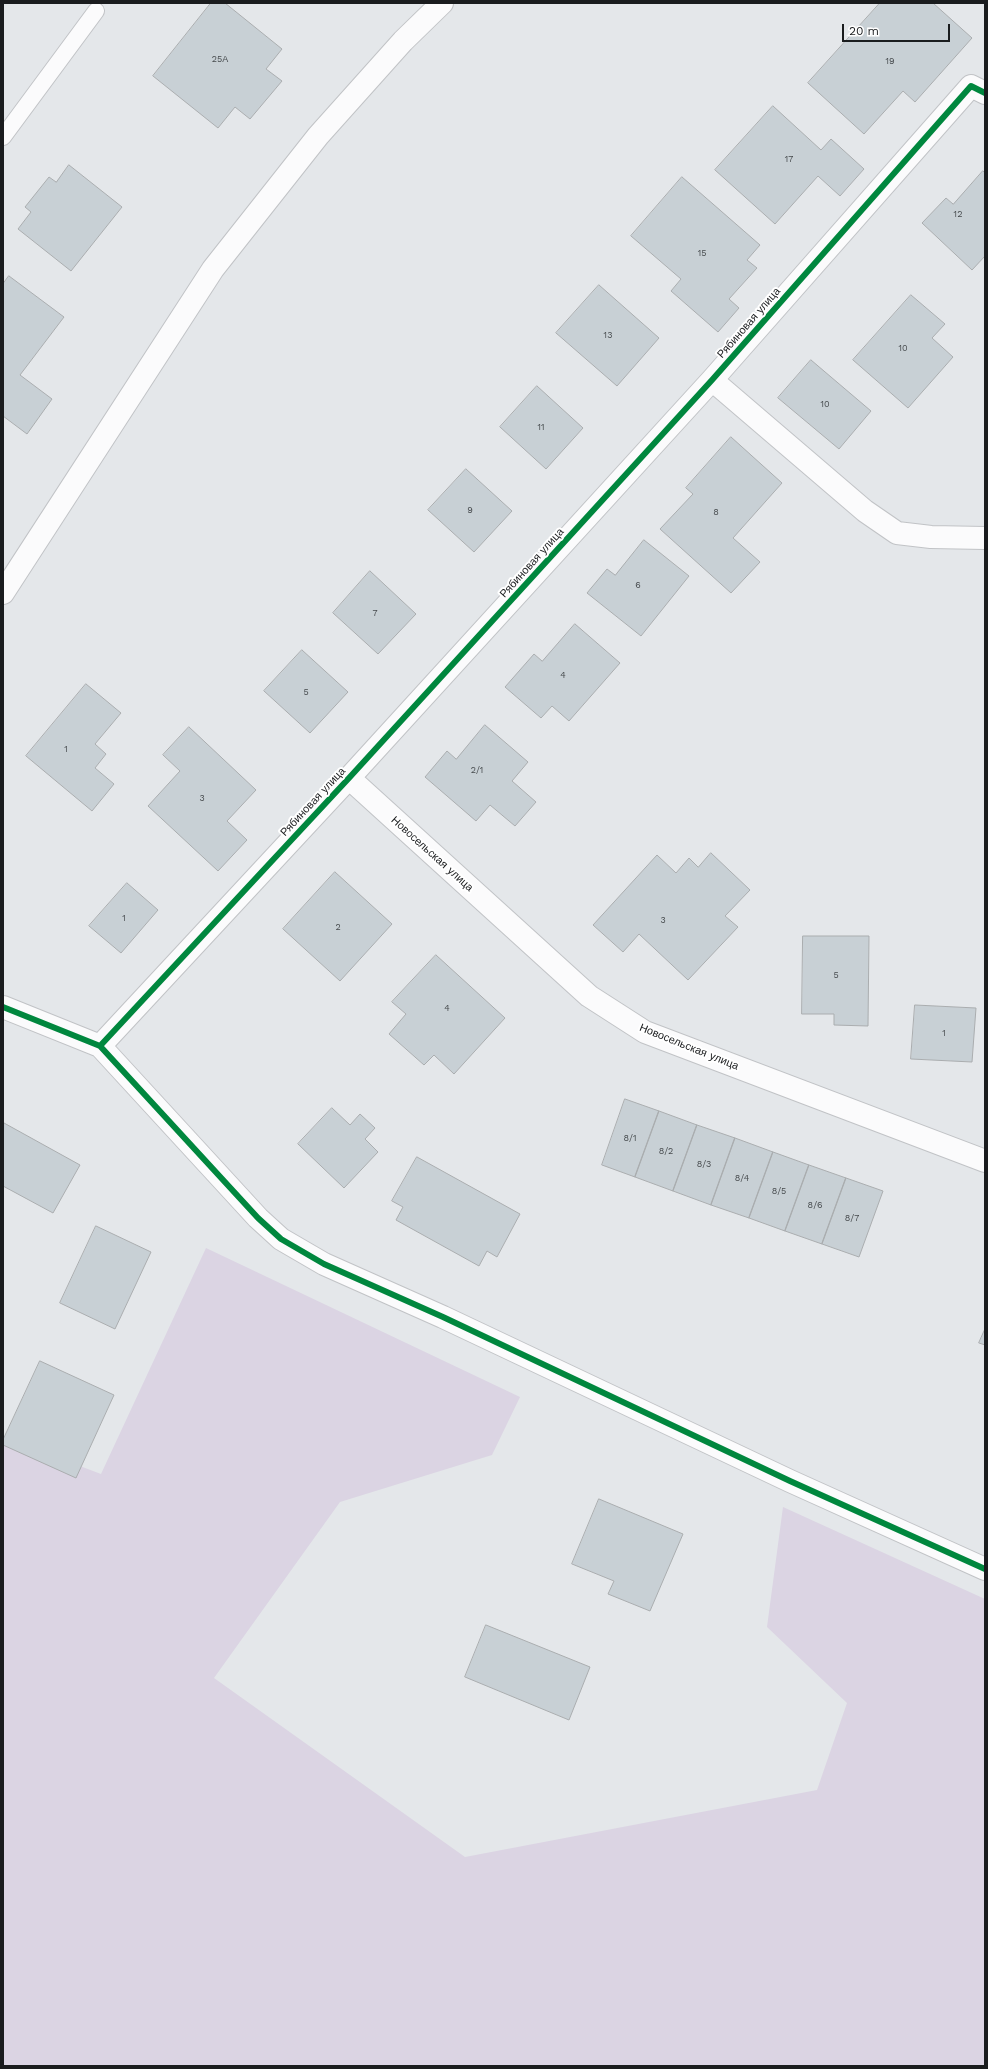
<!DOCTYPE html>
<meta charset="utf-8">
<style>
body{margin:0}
#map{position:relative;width:988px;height:2069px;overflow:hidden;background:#e4e7ea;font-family:"Work Sans",sans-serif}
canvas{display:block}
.frame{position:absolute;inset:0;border:4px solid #1a1c1e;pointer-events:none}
.scale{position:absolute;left:842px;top:24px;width:108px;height:18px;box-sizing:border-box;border:2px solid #1a1c1e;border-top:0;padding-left:5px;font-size:12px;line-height:14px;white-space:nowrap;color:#1a1c1e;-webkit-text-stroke:3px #fff;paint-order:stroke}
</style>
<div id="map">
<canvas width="988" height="2069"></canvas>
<div class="frame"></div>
<div class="scale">20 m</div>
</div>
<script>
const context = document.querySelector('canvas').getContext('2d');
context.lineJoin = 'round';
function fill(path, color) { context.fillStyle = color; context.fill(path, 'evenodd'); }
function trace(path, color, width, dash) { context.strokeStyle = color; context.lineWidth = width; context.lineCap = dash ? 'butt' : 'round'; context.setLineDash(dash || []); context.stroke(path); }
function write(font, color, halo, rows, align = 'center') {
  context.font = font + ' "Work Sans",sans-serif'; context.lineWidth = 4; context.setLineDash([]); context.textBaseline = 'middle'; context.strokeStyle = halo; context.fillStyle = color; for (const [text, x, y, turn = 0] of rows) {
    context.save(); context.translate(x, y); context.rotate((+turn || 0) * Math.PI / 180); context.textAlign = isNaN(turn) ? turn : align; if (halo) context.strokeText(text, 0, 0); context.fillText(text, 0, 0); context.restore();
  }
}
fill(new Path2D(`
 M206 1248 520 1397 492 1455 340 1502 214 1678 465 1857 817 1790 847 1703 767 1627 783 1507 985 1599V2066H3V1437L101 1474Z`), '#dbd4e3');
const building = new Path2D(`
 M211 3H225L282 49 266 69 282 81 250 119 235 107 218 128 153 76Z
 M880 3H933L972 38 915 102 903 91 864 134 808 83Z
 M773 106 821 150 831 139 864 169 840 196 818 176 775 224 715 170Z
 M69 165 122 207 71 271 18 229 31 212 25 207 49 177 56 182Z
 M983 171 985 173V256L972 270 922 223 946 198 953 204Z
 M682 177 760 245 747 260 757 268 729 299 739 308 718 332 671 291 681 279 631 236Z
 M9 276 64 317 20 375 52 399 27 434 3 416V284Z
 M599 285 659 338 617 386 556 333Z
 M911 295 945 324 932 338 953 357 908 408 853 360Z
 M811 360 871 411 839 449 778 398Z
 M537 386 583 428 546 469 500 427Z
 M731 437 782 483 733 538 760 562 731 593 660 529 693 494 686 488Z
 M466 469 512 511 474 552 428 510Z
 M644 540 689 576 641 636 587 593 607 569 615 575Z
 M370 571 416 614 378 654 333 613Z
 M575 624 620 663 569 721 552 706 541 718 505 687 534 654 542 661Z
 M302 650 348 692 310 733 264 691Z
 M86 684 121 713 95 744 106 754 95 768 114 784 92 811 26 756Z
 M485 725 528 762 512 781 536 802 515 826 490 805 476 821 425 777 447 751 456 759Z
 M189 727 256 790 227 821 247 840 218 871 148 806 180 771 163 755Z
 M711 853 750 890 725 916 738 927 688 980 639 934 623 952 593 925 657 855 676 873 689 858 698 867Z
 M335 872 392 924 340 981 283 929Z
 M127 883 158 910 121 953 89 926Z
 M803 936H869L868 1026 834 1025V1014H802Z
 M436 955 505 1018 454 1074 434 1055 424 1065 389 1034 406 1014 392 1002Z
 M915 1005 976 1008 972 1062 911 1059Z
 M625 1099 659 1111 635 1177 602 1165Z
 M332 1108 350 1125 360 1114 375 1128 365 1139 378 1152 344 1188 298 1144Z
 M659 1111 697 1125 673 1191 635 1177Z
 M4 1123 80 1165 53 1213 3 1186Z
 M697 1125 735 1138 711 1205 673 1191Z
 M735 1138 773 1152 749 1218 711 1205Z
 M773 1152 809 1165 785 1231 749 1218Z
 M417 1157 520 1214 497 1257 487 1251 479 1266 396 1220 403 1207 392 1201Z
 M809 1165 846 1178 822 1244 785 1231Z
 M846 1178 883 1191 859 1257 822 1244Z
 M96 1226 151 1252 115 1329 60 1303Z
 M985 1329V1345L979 1343Z
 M40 1361 114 1395 76 1478 3 1445V1440Z
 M599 1499 683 1534 650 1611 608 1594 614 1581 572 1564Z
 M486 1625 590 1667 569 1720 465 1677Z`);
fill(building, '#c8d0d5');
trace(building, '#aaadaf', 1);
const lane = new Path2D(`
 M3 137 96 11`);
const street = new Path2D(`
 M712 380 865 511 897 533 931 537 985 538
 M3 593 213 269 318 136 403 41 442 3
 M349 778 589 996 645 1032 985 1161
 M3 1007 100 1046 258 1218 281 1239 324 1264 443 1317 790 1481 985 1569
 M100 1046 349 778 712 380 971 86 985 93`);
trace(lane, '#c1c3c6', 18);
trace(street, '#c1c3c6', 24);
trace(lane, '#fbfbfc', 16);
trace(street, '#fbfbfc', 22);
trace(new Path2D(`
 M3 1007 100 1046 258 1218 281 1239 324 1264 443 1317 790 1481 985 1569
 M100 1046 349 778 712 380 971 86 985 93`), '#00873e', 6);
write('9px', '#464a4d', null, [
 ["25А",220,59],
 ["19",890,61],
 ["17",789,159],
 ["12",958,214],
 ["15",702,253],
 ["13",608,335],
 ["10",903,348],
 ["10",825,404],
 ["11",541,427],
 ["9",470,510],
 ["8",716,512],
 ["6",638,585],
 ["7",375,613],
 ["4",563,675],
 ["5",306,692],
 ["1",66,749],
 ["2/1",477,770],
 ["3",202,798],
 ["1",124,918],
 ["3",663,920],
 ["2",338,927],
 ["5",836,975],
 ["4",447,1008],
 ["1",944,1033],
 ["8/1",630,1138],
 ["8/2",666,1151],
 ["8/3",704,1164],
 ["8/4",742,1178],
 ["8/5",779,1191],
 ["8/6",815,1205],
 ["8/7",852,1218]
]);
write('11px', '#1a1c1e', '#fff', [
 ["Рябиновая улица",749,323,-49],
 ["Рябиновая улица",532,563,-48],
 ["Рябиновая улица",313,802,-47],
 ["Новосельская улица",432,854,42],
 ["Новосельская улица",689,1047,22]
]);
</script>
